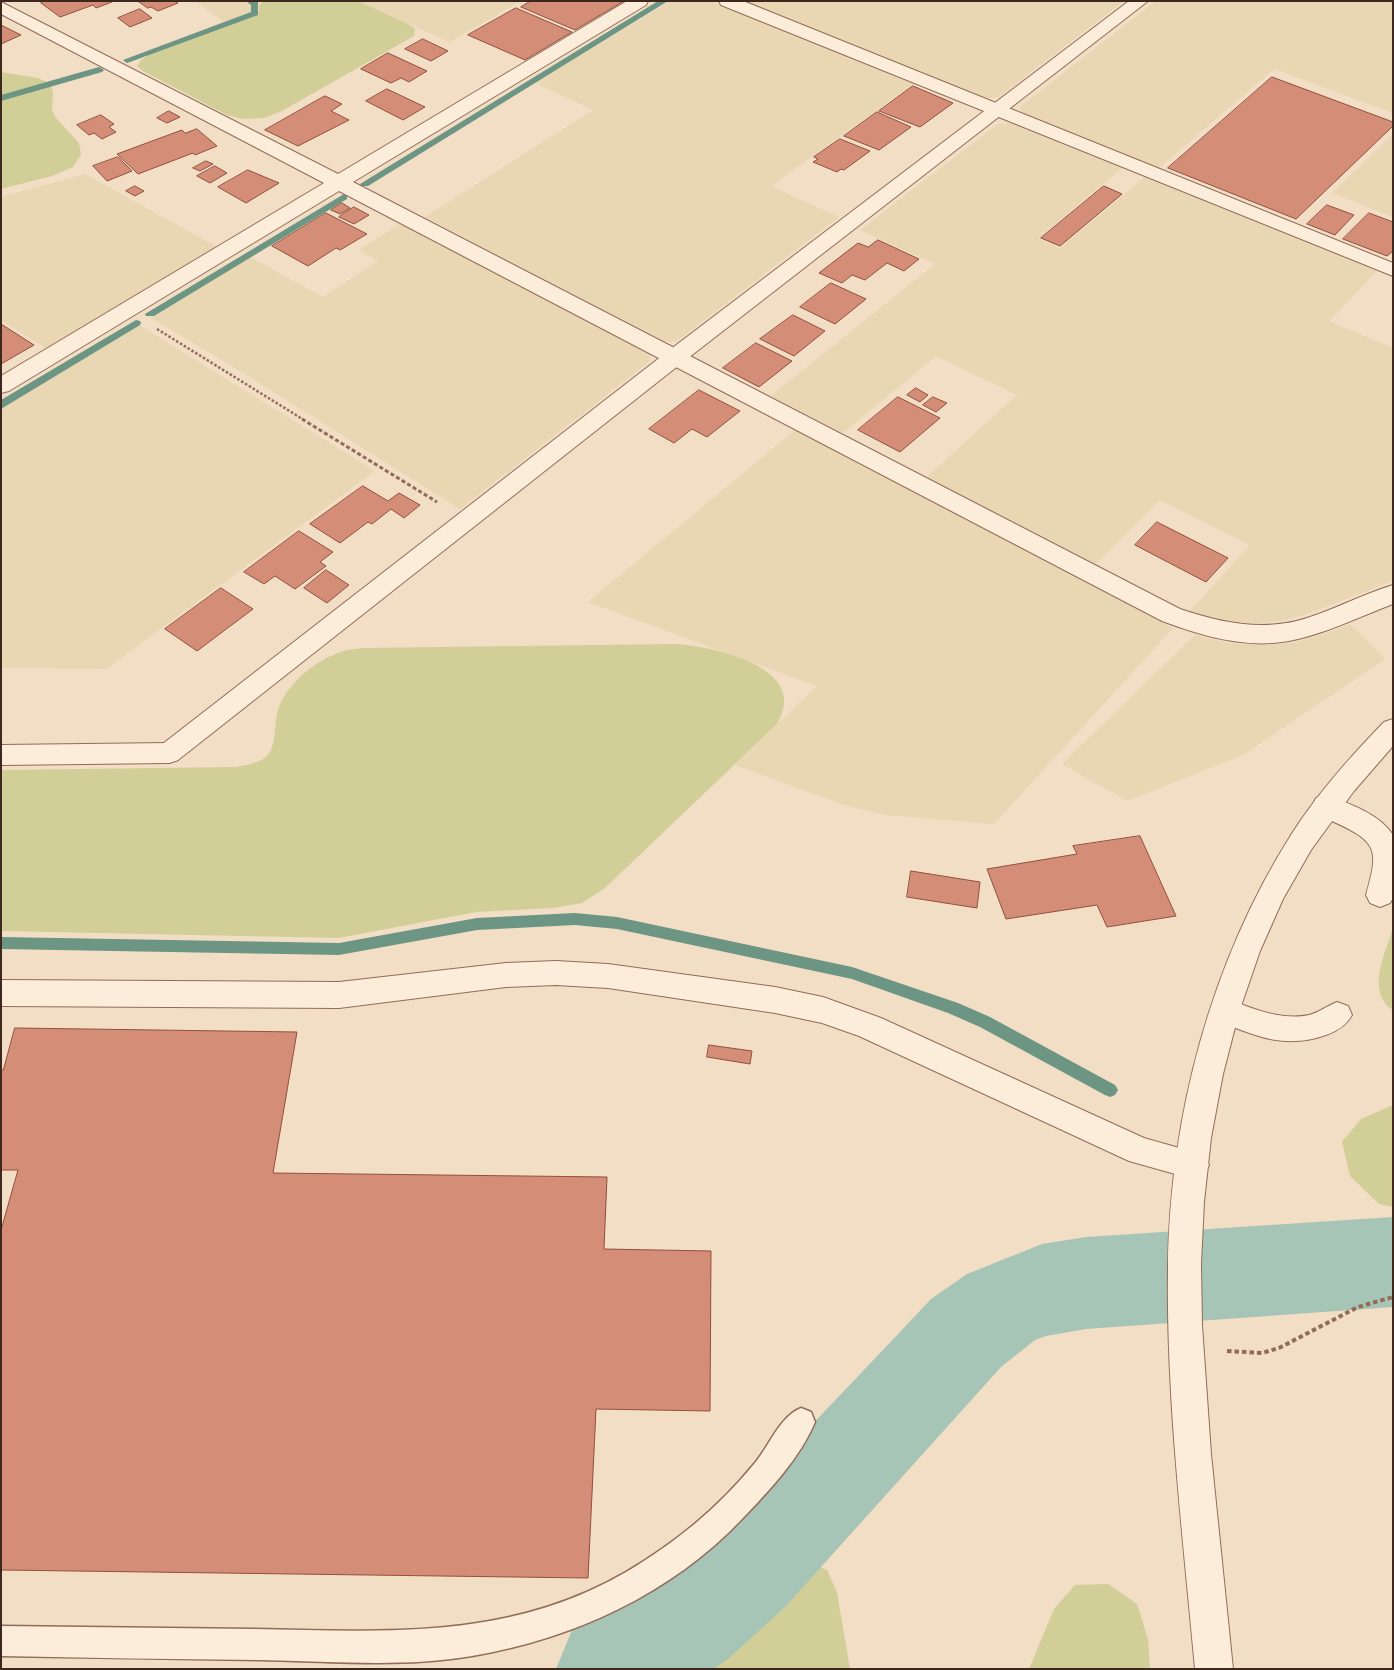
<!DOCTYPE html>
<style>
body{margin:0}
#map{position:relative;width:1394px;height:1670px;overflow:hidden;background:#f2ddc5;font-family:"Crimson Pro",serif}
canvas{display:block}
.frame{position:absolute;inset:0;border:2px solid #3e281e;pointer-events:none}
</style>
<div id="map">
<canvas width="1394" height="1670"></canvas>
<div class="frame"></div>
</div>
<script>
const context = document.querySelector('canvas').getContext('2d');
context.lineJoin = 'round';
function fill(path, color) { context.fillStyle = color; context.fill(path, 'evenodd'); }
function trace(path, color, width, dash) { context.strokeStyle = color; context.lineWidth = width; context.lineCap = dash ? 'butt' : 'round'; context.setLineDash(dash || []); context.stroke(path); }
fill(new Path2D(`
 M195 1H244L250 5 251 12 224 22Z
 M358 1H521L449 42Z
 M670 1H710L913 84 771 186 839 217 677 341 666 342 425 217 593 110 535 83Z
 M743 1H1124L997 98H984Z
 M1156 1H1393V113L1274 69 1159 168 1022 113 1020 107Z
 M1010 123 1122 168 1038 238 1060 248 1145 177 1377 271 1329 321 1393 348V581L1304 615 1281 621 1255 623 1229 621 1203 615 1190 611 1250 545 1159 500 1096 564 927 477 1017 395 936 356 843 433 771 396 935 264 860 230 998 124Z
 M1393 134V217L1332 193Z
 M85 174 217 247 47 349 1 320V197Z
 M400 224 649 354 650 361 460 509 227 363 151 318 250 257 323 297 378 261 359 250Z
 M139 325 375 471 106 669 1 668V409Z
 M795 430 1173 628 994 824 886 815 847 806 735 765 817 686 588 602Z
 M1350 624 1385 659 1243 755 1127 801 1062 764 1195 635 1228 643 1262 645 1293 643 1321 635Z`), '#e9d6b2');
fill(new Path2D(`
 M264 1H358L408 24 415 29 414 36 280 112 264 118 243 119 227 115 143 71 137 66 141 60 149 55 255 15 259 11V5Z
 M1 72 38 78 49 83 53 91 52 110 56 118 79 143 81 155 73 167 52 176 1 189Z
 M675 644C712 646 812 667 777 724L605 888 582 903 553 908 476 912 339 938 1 931V770L236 767C246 765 261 763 268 755 277 743 274 723 278 710 286 684 316 660 341 652 348 649 356 649 363 648Z
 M1393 928V1010C1365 992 1386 952 1393 928Z
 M1393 1105V1207L1379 1204 1350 1176 1342 1142 1361 1119Z
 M804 1560 827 1570 837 1592 850 1669H659L703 1640 780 1570Z
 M1108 1584 1137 1604 1148 1639 1150 1669H1029L1054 1609 1075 1585Z`), '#d2ce98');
fill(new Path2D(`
 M246 1 258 2V15L130 62 127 63 123 60 251 12V5Z
 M658 1H668L368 186H362L360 184Z
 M99 67 104 70 102 72 1 101V95Z
 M344 194 347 195V199L154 316H146L145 314Z
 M136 320 140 321 141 323 140 325 1 409V400Z
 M575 913 617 917 852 967 958 1003 990 1017 1115 1085 1118 1090 1115 1095 1110 1097 1105 1095 980 1027 948 1013 852 979 617 929 575 925 477 930 339 955 1 949V937L339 943 477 918Z`), '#6d9584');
fill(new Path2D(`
 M1393 1217V1307L1086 1329 1046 1336 1035 1340 1001 1367 785 1607 728 1659 713 1669H556L572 1630C655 1593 717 1524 779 1459 830 1406 881 1352 931 1299L967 1274 1042 1244 1086 1237Z`), '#a7c5b7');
const building = new Path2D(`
 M45 1H111L112 2 96 8 93 5 60 17 41 3Z
 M138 1H175L178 3 158 11 151 7 148 8Z
 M531 1H624L575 30 521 7Z
 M516 8 572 32 525 60 468 35Z
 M140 9 152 18 130 27 118 18Z
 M1 25 21 35 1 44Z
 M423 39 448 51 431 61 405 49Z
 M388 53 427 71 409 82 401 78 391 83 361 69Z
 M1272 77 1393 122V126L1296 219 1168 168Z
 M913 86 953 103 920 127 879 111Z
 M387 89 425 107 403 120 366 101Z
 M325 96 342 104 331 111 349 120 298 146 265 130Z
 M169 111 180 117 167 123 157 118Z
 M877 112 911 127 879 150 844 136Z
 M101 115 114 124 109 127 116 132 102 139 94 133 89 135 77 125Z
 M197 129 217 146 195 155 193 153 138 174 117 154 182 130 185 133Z
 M840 139 870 151 844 170 841 169 837 172 813 162 818 159 814 157Z
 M118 157 132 171 107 181 93 166Z
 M206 161 213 164 200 171 193 168Z
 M215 166 227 173 210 183 197 176Z
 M248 170 279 183 246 203 218 187Z
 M135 186 144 191 135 196 126 191Z
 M1104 186 1122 194 1060 246 1041 238Z
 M342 203 350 208 340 214 331 210Z
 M1327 205 1354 215 1335 235 1307 224Z
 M354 207 369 215 354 224 339 217Z
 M326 213 367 234 340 250 336 248 308 266 272 246Z
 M1369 213 1393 222V251L1387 256 1343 239Z
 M878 240 919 259 904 271 887 263 865 280 852 275 842 283 819 273 858 243 868 247Z
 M831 283 866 299 835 324 800 307Z
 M793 315 825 331 794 356 760 339Z
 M1 324 34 345 1 364Z
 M756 343 792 361 759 387 723 368Z
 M916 388 928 395 920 402 907 395Z
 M699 390 740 411 707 437 692 429 674 443 649 429Z
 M898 397 940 418 900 452 858 430Z
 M933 397 947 403 936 412 923 405Z
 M363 486 388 501 399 493 420 505 404 518 391 509 372 524 368 522 340 543 310 524Z
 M1157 522 1228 558 1206 582 1135 545Z
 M299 531 333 552 320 562 326 566 295 589 275 576 264 584 244 572Z
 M326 570 349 585 327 603 304 588Z
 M221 588 253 609 197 651 165 629Z
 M1140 836 1176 916 1107 927 1097 905 1006 919 987 869 1077 854 1073 846Z
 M911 871 980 882 977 908 907 897Z
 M15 1028 297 1032 273 1173 607 1177 604 1249 711 1251 710 1411 596 1409 588 1578 1 1570V1230L18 1170H1V1070H3Z
 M709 1045 752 1051 750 1064 707 1057Z`);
fill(building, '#d48e78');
trace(building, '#914f3c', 1);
const service = new Path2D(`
 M801 1408 811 1412 815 1422C800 1458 769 1491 742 1519 671 1594 573 1639 472 1656 403 1668 330 1661 259 1660 173 1659 87 1658 1 1656V1626C85 1627 169 1628 253 1629 385 1631 507 1641 626 1572 674 1544 719 1507 754 1464 769 1447 779 1417 801 1408Z`);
const minor = new Path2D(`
 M627 1H648L646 5 353 182 1180 609C1221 623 1265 632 1307 618 1336 609 1363 594 1393 585V604C1359 617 1325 634 1289 641 1246 649 1202 636 1162 621L339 191 9 391 1 393V376L324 183 1 14V2L338 174Z
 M719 1H743L1393 263V276L721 5Z
 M169 743 178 746 182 753 178 760 169 763 1 765V745Z
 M1326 795C1348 803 1380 814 1393 835V898L1390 903 1380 907 1370 903 1366 895C1379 850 1378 842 1334 822 1324 817 1317 815 1312 806L1316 798Z
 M556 961 608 964 775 987 823 997 881 1018 1144 1138 1204 1155 1209 1165 1204 1175 1193 1179 1129 1161 859 1036 822 1023 775 1013 608 988 556 985 506 987 339 1008 1 1006V980L339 982 506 963Z
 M1225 998C1251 1008 1280 1021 1309 1015 1318 1013 1327 1006 1337 1002L1348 1006 1352 1015C1346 1026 1337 1031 1326 1035 1283 1050 1254 1035 1215 1020L1210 1011 1215 1002Z`);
const tertiary = new Path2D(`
 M1129 1H1148L683 362 178 760 169 763 160 760 156 753 160 746 667 352Z
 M1393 719V746L1354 791 1311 850 1283 899 1260 951 1239 1012 1223 1074 1211 1138 1204 1202 1201 1264 1202 1325 1211 1454 1233 1669H1195C1183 1535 1166 1400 1168 1266 1170 1116 1211 962 1291 835 1317 794 1350 757 1384 722Z`);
trace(service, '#906c59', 3);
trace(minor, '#906c59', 2);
trace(tertiary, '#906c59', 2);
trace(new Path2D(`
 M157 329 304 420`), '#906c59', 2.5, [2.5, 2]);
trace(new Path2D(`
 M302 419 437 502`), '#906c59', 3, [4, 2.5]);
trace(new Path2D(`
 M1227 1351 1262 1353 1279 1348 1358 1307 1393 1297`), '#906c59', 4, [4.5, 3]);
fill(service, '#fcecda');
fill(minor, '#fcecda');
fill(tertiary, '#fcecda');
</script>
